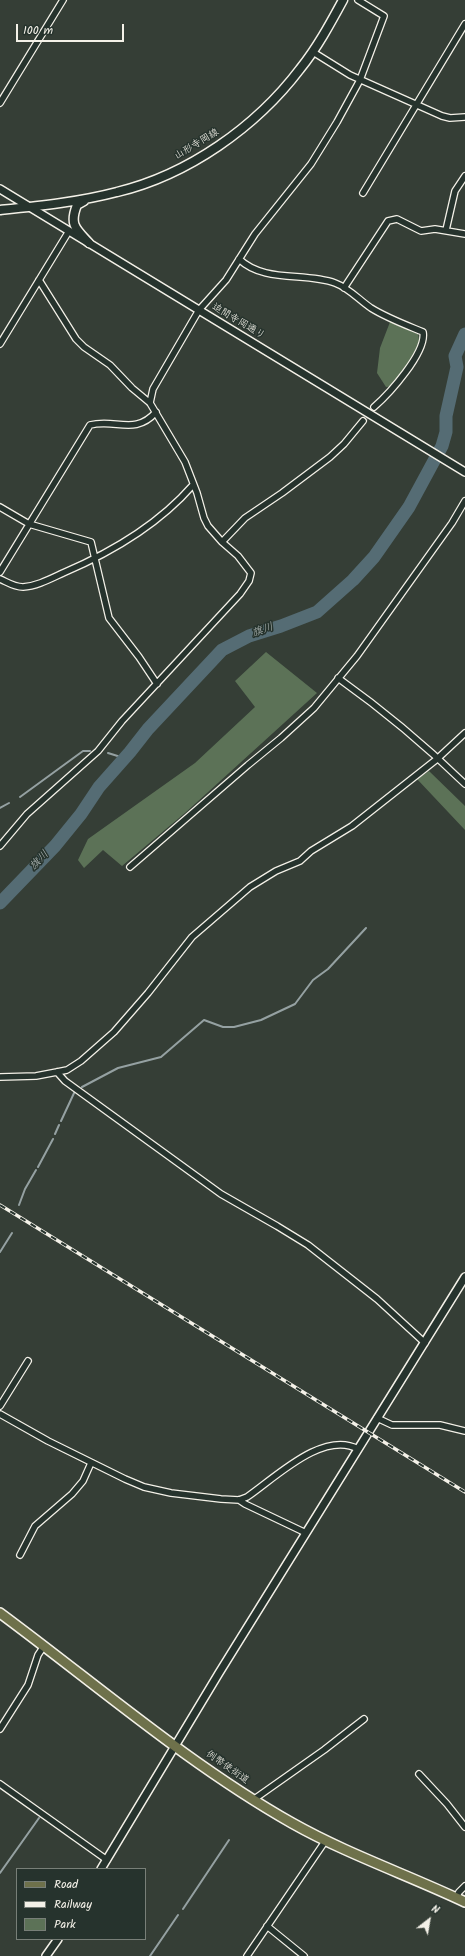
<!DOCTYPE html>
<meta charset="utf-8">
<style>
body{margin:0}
#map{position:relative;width:465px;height:1956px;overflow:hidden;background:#353e36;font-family:Kalam,sans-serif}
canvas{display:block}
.legend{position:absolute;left:16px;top:1868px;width:130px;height:72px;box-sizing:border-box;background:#26332d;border:1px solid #787f78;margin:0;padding:5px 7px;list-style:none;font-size:12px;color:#f4f1e8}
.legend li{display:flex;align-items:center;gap:8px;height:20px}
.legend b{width:20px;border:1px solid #787f78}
.north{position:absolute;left:409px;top:1900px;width:40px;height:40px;-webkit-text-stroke:3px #26332d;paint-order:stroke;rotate:31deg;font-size:11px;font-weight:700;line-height:16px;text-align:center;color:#f4f1e8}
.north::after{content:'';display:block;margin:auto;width:14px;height:18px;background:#f4f1e8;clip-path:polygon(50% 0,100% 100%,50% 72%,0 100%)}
.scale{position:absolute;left:16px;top:24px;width:108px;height:18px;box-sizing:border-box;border:2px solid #f4f1e8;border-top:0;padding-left:5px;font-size:12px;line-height:14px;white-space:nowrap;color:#f4f1e8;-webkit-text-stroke:3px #26332d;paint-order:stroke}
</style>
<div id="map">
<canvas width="465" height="1956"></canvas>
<ul class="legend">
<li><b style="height:5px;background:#6e714b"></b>Road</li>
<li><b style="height:5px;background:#f4f1e8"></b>Railway</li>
<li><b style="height:11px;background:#5c7257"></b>Park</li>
</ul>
<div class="north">N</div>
<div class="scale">100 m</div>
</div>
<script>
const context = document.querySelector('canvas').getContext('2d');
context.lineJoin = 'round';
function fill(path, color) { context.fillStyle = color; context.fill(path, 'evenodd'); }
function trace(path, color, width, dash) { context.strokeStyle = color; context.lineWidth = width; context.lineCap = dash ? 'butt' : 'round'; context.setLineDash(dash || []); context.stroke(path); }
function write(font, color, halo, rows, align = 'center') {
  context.font = font + ' Kalam,"Klee One",sans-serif'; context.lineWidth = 3; context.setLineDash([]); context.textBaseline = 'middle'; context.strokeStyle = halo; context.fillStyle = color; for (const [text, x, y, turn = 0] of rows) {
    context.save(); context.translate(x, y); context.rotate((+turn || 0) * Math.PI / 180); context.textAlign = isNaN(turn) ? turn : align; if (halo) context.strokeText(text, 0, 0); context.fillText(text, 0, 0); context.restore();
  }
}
fill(new Path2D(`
 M390 322 418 334 420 345 393 386 386 387 377 373 380 348Z
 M266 652 317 693 185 813 122 866 103 850 84 868 78 860 88 839 195 763 255 707 235 681Z
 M429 771 465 806V830L417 779Z`), '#5c7257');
trace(new Path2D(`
 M108 753 124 758
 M20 797 83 751H90
 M0 808 9 803
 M82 1087 118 1068 161 1057 204 1020 223 1027H234L261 1020 295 1004 313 980 328 969 366 928
 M61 1121 75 1091
 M55 1134 59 1125
 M38 1167 53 1139
 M19 1205 25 1189 36 1170
 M0 1252 12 1233
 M0 1873 39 1818
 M183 1909 229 1840
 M150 1956 178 1915`), '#95a1a2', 2);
trace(new Path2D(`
 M0 903 55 846 81 814 99 787 130 752 148 729 222 650 249 636 281 626 317 612 353 580 374 557 409 507 442 446 446 432V416L457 367 455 356 465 334`), '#556c74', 13);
trace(new Path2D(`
 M363 421 374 407`), '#525951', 5.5, [5.5, 3]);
const minor = new Path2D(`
 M313 52 350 75 442 116 450 118 465 117
 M0 103 63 0
 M363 193 465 24
 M446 230 455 191 465 176
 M239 259C264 283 305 272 335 283 349 288 359 300 371 308 387 318 406 325 423 332 427 352 389 394 374 407
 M344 288 388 221 397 219 421 231 435 229 465 234
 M0 344 69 231
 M150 403 153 389 199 310 226 280 255 234 311 164 337 122 360 80 384 16 358 0
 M0 507 29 524 91 542 109 618 139 657 157 684
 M222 542 245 518 282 493 330 457 344 444 363 421
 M0 572 90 425C115 418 135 436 156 412
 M0 579C7 582 14 587 23 587 37 586 50 579 63 573 110 553 159 524 193 485
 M338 678C383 710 426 746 465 784
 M0 846 27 814 98 751 122 721 240 594 249 581 251 573 238 556 222 542 208 526 204 518 197 493 185 462 150 403 132 388 110 365 84 347 76 339 39 280
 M130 867 248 765 281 738 314 708 357 656 452 523 465 501
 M57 1072 65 1081 221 1194 277 1226 308 1245 377 1299 425 1343
 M0 1077 36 1076 57 1072 67 1070 81 1061 114 1032 148 993 192 937 250 887 276 871 300 861 311 851 352 826 437 759 465 733
 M0 1406 28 1361
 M0 1414 48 1441 125 1479 144 1487 171 1493 221 1499 239 1500 247 1497C275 1478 323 1430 358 1449
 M377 1418 392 1425H440L465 1431
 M239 1500 245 1504 306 1533
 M20 1555 35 1526 72 1494 83 1481 91 1463
 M0 1729 28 1685 38 1655 44 1646
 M419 1774 447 1804 465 1827
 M0 1784 107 1860
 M253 1800 324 1750 364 1719
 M456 1898 459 1892 465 1886
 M267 1926 304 1956
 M247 1956 326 1840`);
const tertiary = new Path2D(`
 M0 189 465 472
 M101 1869 219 1673 465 1277
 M46 1956 58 1939`);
const secondary = new Path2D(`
 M84 201 77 205C69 225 76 229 89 243
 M0 210C39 206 79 202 117 192 188 175 256 127 300 69 317 48 330 24 343 0`);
const primary = new Path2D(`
 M0 1613C96 1684 188 1764 292 1823 347 1854 408 1875 465 1902`);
trace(minor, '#f4f1e8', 8);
trace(tertiary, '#f4f1e8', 10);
trace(secondary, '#f4f1e8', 11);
trace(primary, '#f4f1e8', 12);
trace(minor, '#26332d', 5.5);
trace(tertiary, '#26332d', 7);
trace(secondary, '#26332d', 8);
trace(primary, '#6e714b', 9);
const rail = new Path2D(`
 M0 1205 465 1492`);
trace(rail, '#f4f1e8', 3.5);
trace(rail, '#26332d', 2, [6]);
write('10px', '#f4f1e8', '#26332d', [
 ["山形寺岡線",197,145,-31],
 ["迫間寺岡通り",238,322,31],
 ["例幣使街道",227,1768,35]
]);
write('italic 11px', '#b4bcba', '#26332d', [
 ["旗川",263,631,-20],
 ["旗川",40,861,-46]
]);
</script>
